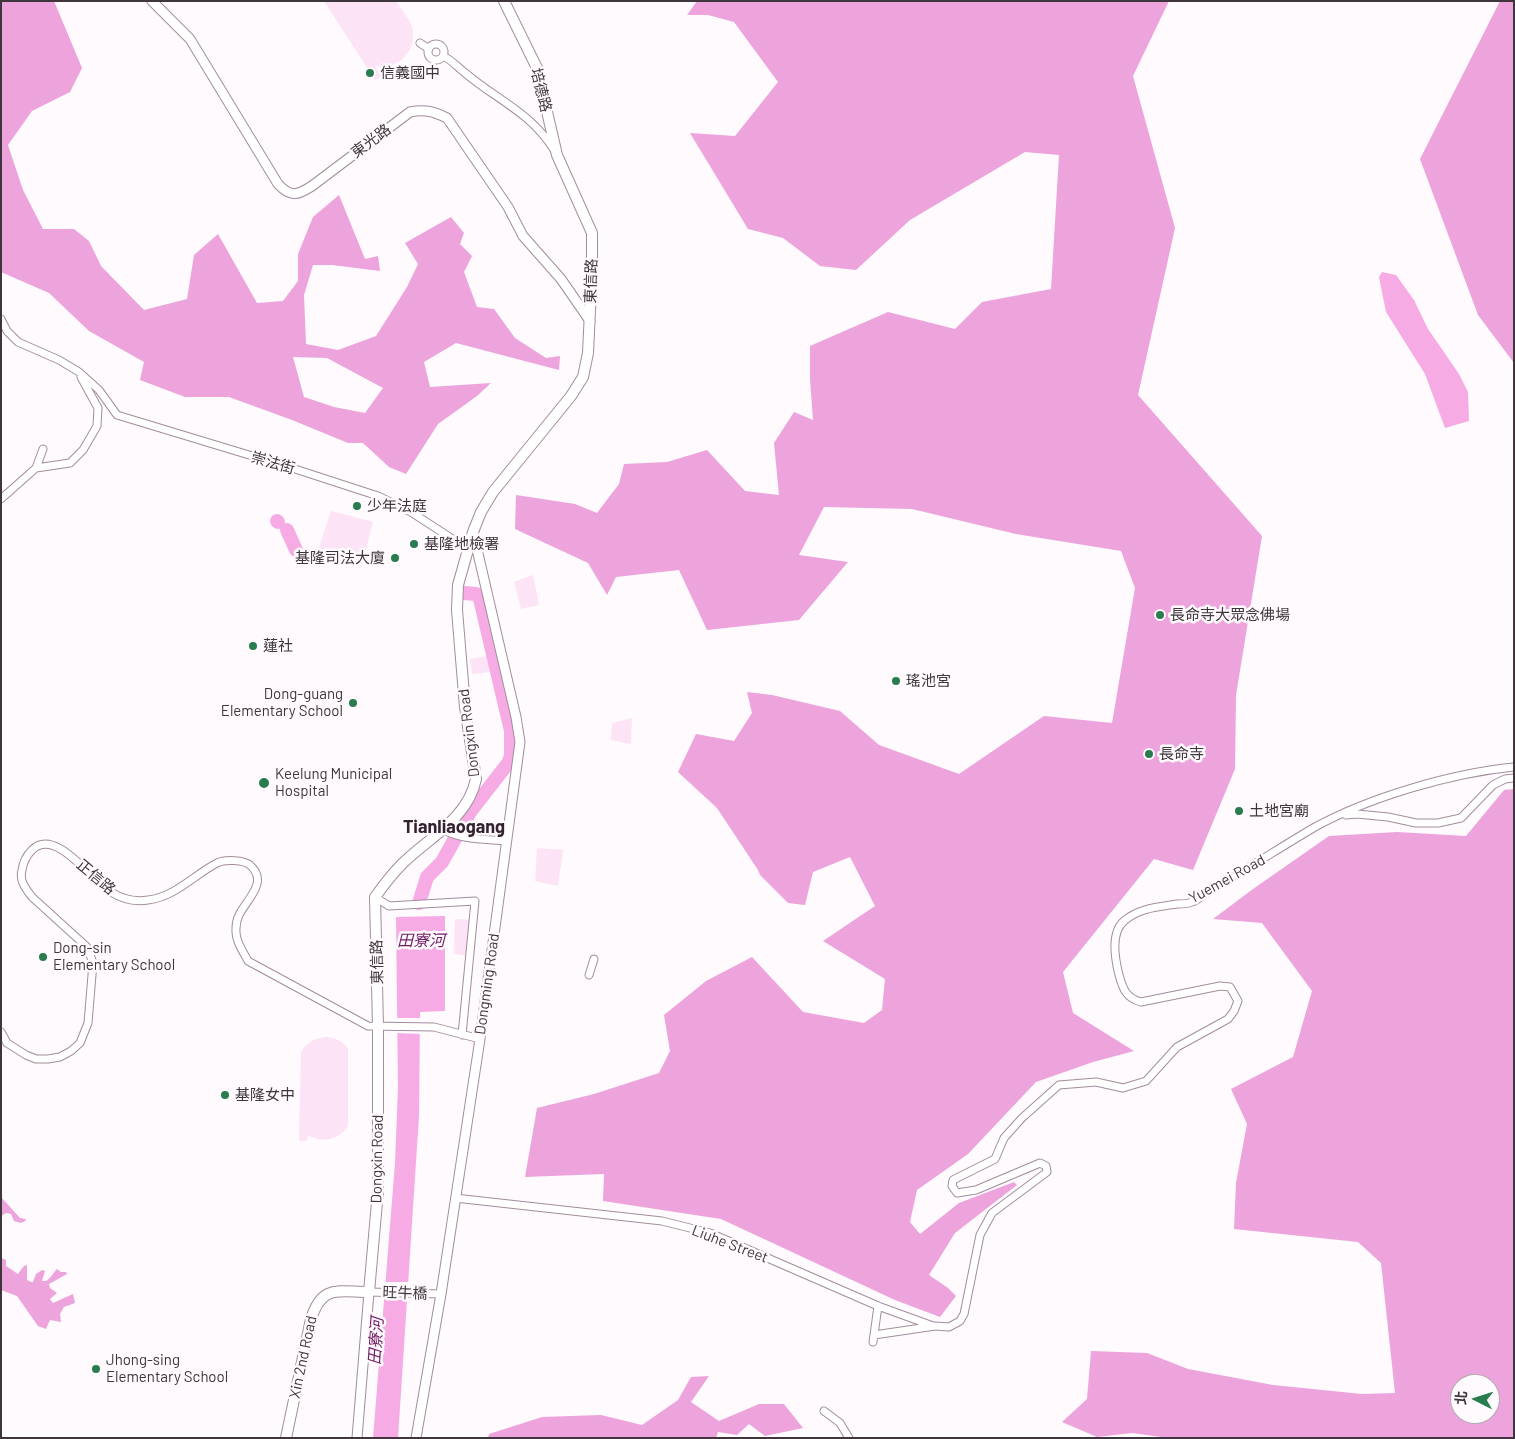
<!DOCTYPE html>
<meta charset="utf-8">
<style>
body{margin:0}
#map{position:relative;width:1515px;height:1439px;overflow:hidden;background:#fefafd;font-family:Barlow,"Noto Sans TC",sans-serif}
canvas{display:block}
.frame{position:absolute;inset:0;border:2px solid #3e363c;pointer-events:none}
.north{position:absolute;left:1450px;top:1374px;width:50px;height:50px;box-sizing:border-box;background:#fefafd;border:1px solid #b1acb0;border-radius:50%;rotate:275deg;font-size:14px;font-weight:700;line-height:20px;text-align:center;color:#3e363c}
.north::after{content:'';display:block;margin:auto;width:18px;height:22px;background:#297c4e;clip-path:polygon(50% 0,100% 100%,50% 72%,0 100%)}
</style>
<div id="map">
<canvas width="1515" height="1439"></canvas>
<div class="frame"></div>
<div class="north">北</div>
</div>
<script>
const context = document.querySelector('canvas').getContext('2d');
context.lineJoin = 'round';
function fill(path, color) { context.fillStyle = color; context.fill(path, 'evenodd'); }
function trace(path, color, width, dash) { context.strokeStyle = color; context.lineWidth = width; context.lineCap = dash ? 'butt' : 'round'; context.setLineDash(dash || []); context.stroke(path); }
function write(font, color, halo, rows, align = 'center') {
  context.font = font + ' Barlow,"Noto Sans TC",sans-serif'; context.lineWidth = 5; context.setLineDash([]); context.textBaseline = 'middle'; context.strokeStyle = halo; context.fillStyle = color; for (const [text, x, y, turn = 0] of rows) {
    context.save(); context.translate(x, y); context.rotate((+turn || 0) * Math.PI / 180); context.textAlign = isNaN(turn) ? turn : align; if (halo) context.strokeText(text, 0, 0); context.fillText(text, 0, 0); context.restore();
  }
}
fill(new Path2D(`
 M324 1H396C401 9 407 16 411 24 418 40 408 61 391 65 386 67 381 66 375 66L381 76 375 80Z
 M331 511 373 522 362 565 318 551Z
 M533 575 539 605 521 609 514 582Z
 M488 656 490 672 472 674 470 659Z
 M632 718 631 744 611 740 612 723Z
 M537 848 563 850 558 886 535 881Z
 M455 919 473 920 470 956 454 954Z
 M327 1037C336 1038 344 1042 348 1049V1126C338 1140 322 1144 308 1135L307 1141H299L301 1052C307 1041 316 1038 327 1037Z`), '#fde3f6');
fill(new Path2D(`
 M1 1H54L82 68 70 92 32 111 8 145 23 190 43 229H74L89 241 101 266 144 310 187 299 194 255 218 234 257 303 283 301 298 281V254L313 217 339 195 365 259 378 256 380 271 332 265H313L304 295 306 344 338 350 376 336 407 287 418 264 405 243 451 217 464 233 460 244 472 256 464 272 477 307 494 309 515 338 546 358 560 356 559 370 456 343 424 362 430 387 491 383 477 396 438 424 406 474 389 467 363 443H348L292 420 229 397H185L140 380 144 362 89 331 49 293 1 272ZM293 357 327 358 383 388 365 413 334 407 304 397Z
 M697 1H1169L1133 76 1175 228 1138 395 1262 536 1236 695 1235 769 1193 870 1154 859 1063 972 1073 1013 1134 1051 1093 1062 1036 1082 968 1154 917 1190 910 1222 920 1234 959 1203 1014 1182 1017 1185 955 1233 929 1275 948 1288 956 1296 940 1317 895 1300 721 1219 603 1201 604 1174 525 1177 537 1108 594 1094 659 1073 670 1051 664 1015 706 981 752 957 803 1012 864 1023 882 1010 885 979 823 941 875 906 850 857 813 872 805 905 788 903 760 875 758 870 717 808 678 772 696 734 734 741 752 713 747 692 772 695 840 711 879 745 959 774 1044 716 1112 723 1135 588 1121 551 1016 534 912 509 824 507 799 555 848 562 799 620 707 630 679 570 616 577 607 595 588 563 515 529 516 495 575 504 597 513 619 484 624 464 667 462 707 450 745 491 779 495 774 443 794 412 813 420 810 379V346L888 312 955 329 982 302 1051 289 1059 155 1025 152 910 220 856 270 820 266 783 238 748 229 690 133 735 136 778 82 734 22 708 15H687Z
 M1500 1H1514V363L1478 315 1420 159Z
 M1514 789V1438H1169L1132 1433 1097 1437 1062 1422 1087 1399 1091 1351 1147 1353 1188 1369 1273 1385 1362 1394 1395 1393 1381 1263 1358 1242 1234 1229 1236 1183 1247 1124 1231 1089 1293 1057 1312 991 1262 923 1213 919 1253 889 1329 836 1397 832 1466 836 1504 790ZM1460 1384H1490V1414H1460Z
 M1 1197 20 1218 26 1219 25 1221 21 1223 14 1221 11 1214 6 1213 1 1216Z
 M1 1258 6 1260V1266L18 1274 24 1266 27 1265V1280L31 1282H33L36 1274 42 1270 45 1271 42 1281H46C51 1278 53 1273 57 1269L61 1272H66L67 1274 49 1284 50 1288 57 1293 50 1299 53 1303 73 1294 75 1303 64 1307 60 1314 61 1322 50 1320 46 1329 38 1326 17 1296 1 1290Z
 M709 1376 691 1402 719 1421 759 1404H784L803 1428 765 1436 749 1424 737 1435 718 1432 716 1438H488L489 1434 542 1417 601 1415 642 1425 678 1400 691 1377Z`), '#eda3dc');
fill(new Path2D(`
 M1382 272 1396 275 1414 300 1428 329 1459 374 1468 392 1469 421 1445 428 1425 374 1386 312 1379 277Z
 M445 916V1011L420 1012 419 1116 398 1438H373L395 1163 398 1088 396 917Z`), '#f6abe5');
fill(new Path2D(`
 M395 1018H422V1034L395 1033Z
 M384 1282H410L409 1300 382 1299Z`), '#fefafd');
trace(new Path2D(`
 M277 521 278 522
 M287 530 296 550
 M419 903 427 877 442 862 470 812 509 762 511 755V731L480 599 476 594 464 593`), '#f6abe5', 14);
const minor = new Path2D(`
 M420 43 429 49
 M428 52a8 8 0 1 1 16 0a8 8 0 1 1-16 0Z
 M443 56C452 60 456 66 464 72 495 99 531 112 554 150
 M1 319 7 331 18 342 59 360 79 372 99 390 117 415 292 468 378 496 411 512 454 540 471 546
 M36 468 70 463 83 450 97 426 98 408 81 377
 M1 499 36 468 43 449
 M1346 815 1357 814 1388 817 1416 823H1438L1461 818 1493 785 1505 779 1514 778
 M442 829C460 840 485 839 506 841
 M375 897 389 906 475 901 462 1035
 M589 975 594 959
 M1 1032 7 1043 26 1055 36 1059H48L60 1057 71 1051 80 1043 88 1023 93 963 87 947 32 897C26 889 19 881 22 870 23 863 27 855 32 850 55 826 92 881 111 892 122 899 135 902 148 900 175 897 194 875 217 863 225 859 244 860 250 865 269 882 247 899 239 915 237 919 236 925 236 929 235 941 243 951 248 961L368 1026 434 1027 480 1039
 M455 1198 662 1221 710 1233 878 1306 933 1326
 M369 1292 441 1294
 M874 1335 935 1326 949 1327 960 1321 964 1314 980 1235 992 1213 1047 1172 1046 1166 1040 1163 976 1190 957 1193 952 1186 953 1180 995 1159 1004 1138 1022 1118 1059 1085 1096 1082 1123 1088 1146 1081 1177 1047 1228 1019 1234 1011 1238 1001 1230 987 1220 986 1141 1002C1126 998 1123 989 1119 975 1115 959 1110 933 1124 921 1139 908 1158 907 1177 904 1182 904 1188 904 1192 902 1200 899 1207 892 1214 888 1249 868 1281 847 1315 827 1370 797 1452 773 1514 767
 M873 1342 878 1306
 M824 1411 840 1423 849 1438`);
const tertiary = new Path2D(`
 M152 1 190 39 278 184C291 198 298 195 312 186L410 112C424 109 433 111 447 118L508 207 523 236 561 279 590 321
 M357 1438 369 1292
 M416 1438 441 1294 480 1039 520 742 516 717 473 532`);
const secondary = new Path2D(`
 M286 1438 311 1319C322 1284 338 1292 369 1292L378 1191V1027L375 897C383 886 392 874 402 864 428 838 468 819 476 779L465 707 457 610 458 585 473 532 481 512 493 492 571 396 583 377 588 353 592 268V233L557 155 537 68 504 1`);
trace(minor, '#a28d9c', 9);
trace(tertiary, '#a28d9c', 11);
trace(secondary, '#a28d9c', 12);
trace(minor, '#fff', 7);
trace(tertiary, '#fff', 9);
trace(secondary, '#fff', 10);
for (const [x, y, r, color] of [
 [370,73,5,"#297c4e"],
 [357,506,5,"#297c4e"],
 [414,544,5,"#297c4e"],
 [395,558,5,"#297c4e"],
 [1160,615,5,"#297c4e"],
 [253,646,5,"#297c4e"],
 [896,681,5,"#297c4e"],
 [353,703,5,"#297c4e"],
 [1149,754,5,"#297c4e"],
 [264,783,6,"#297c4e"],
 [1239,811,5,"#297c4e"],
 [43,957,5,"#297c4e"],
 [225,1095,5,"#297c4e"],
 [96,1369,5,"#297c4e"]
]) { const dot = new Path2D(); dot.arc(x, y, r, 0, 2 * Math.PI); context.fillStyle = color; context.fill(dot); trace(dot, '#fefafd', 2); }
write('15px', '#3e363c', '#fefafd', [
 ["信義國中",380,73],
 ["少年法庭",367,506],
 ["基隆地檢署",424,544],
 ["基隆司法大廈",385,558,"right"],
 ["長命寺大眾念佛場",1170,615],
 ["蓮社",263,646],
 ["瑤池宮",906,681],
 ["Dong-guang",343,694,"right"],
 ["Elementary School",343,711,"right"],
 ["長命寺",1159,754],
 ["Keelung Municipal",275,774],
 ["Hospital",275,791],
 ["土地宮廟",1249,811],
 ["Dong-sin",53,948],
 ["Elementary School",53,965],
 ["基隆女中",235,1095],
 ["Jhong-sing",106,1360],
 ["Elementary School",106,1377]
], 'left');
write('15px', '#3e363c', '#fefafd', [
 ["培德路",541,90,76],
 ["東光路",371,141,-37],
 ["東信路",591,281,-88],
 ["崇法街",273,463,16],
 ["Dongxin Road",469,733,-97],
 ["正信路",96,877,40],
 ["Yuemei Road",1227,879,-29],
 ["東信路",377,962,-91],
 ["Dongming Road",487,984,-82],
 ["Dongxin Road",377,1159,-89],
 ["Liuhe Street",730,1244,21],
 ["旺牛橋",405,1293,2],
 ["Xin 2nd Road",303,1357,-78]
]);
write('italic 16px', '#711c63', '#fefafd', [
 ["田寮河",421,941],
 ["田寮河",376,1341,-86]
]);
write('bold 18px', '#33232f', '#fefafd', [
 ["Tianliaogang",454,827]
]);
</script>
